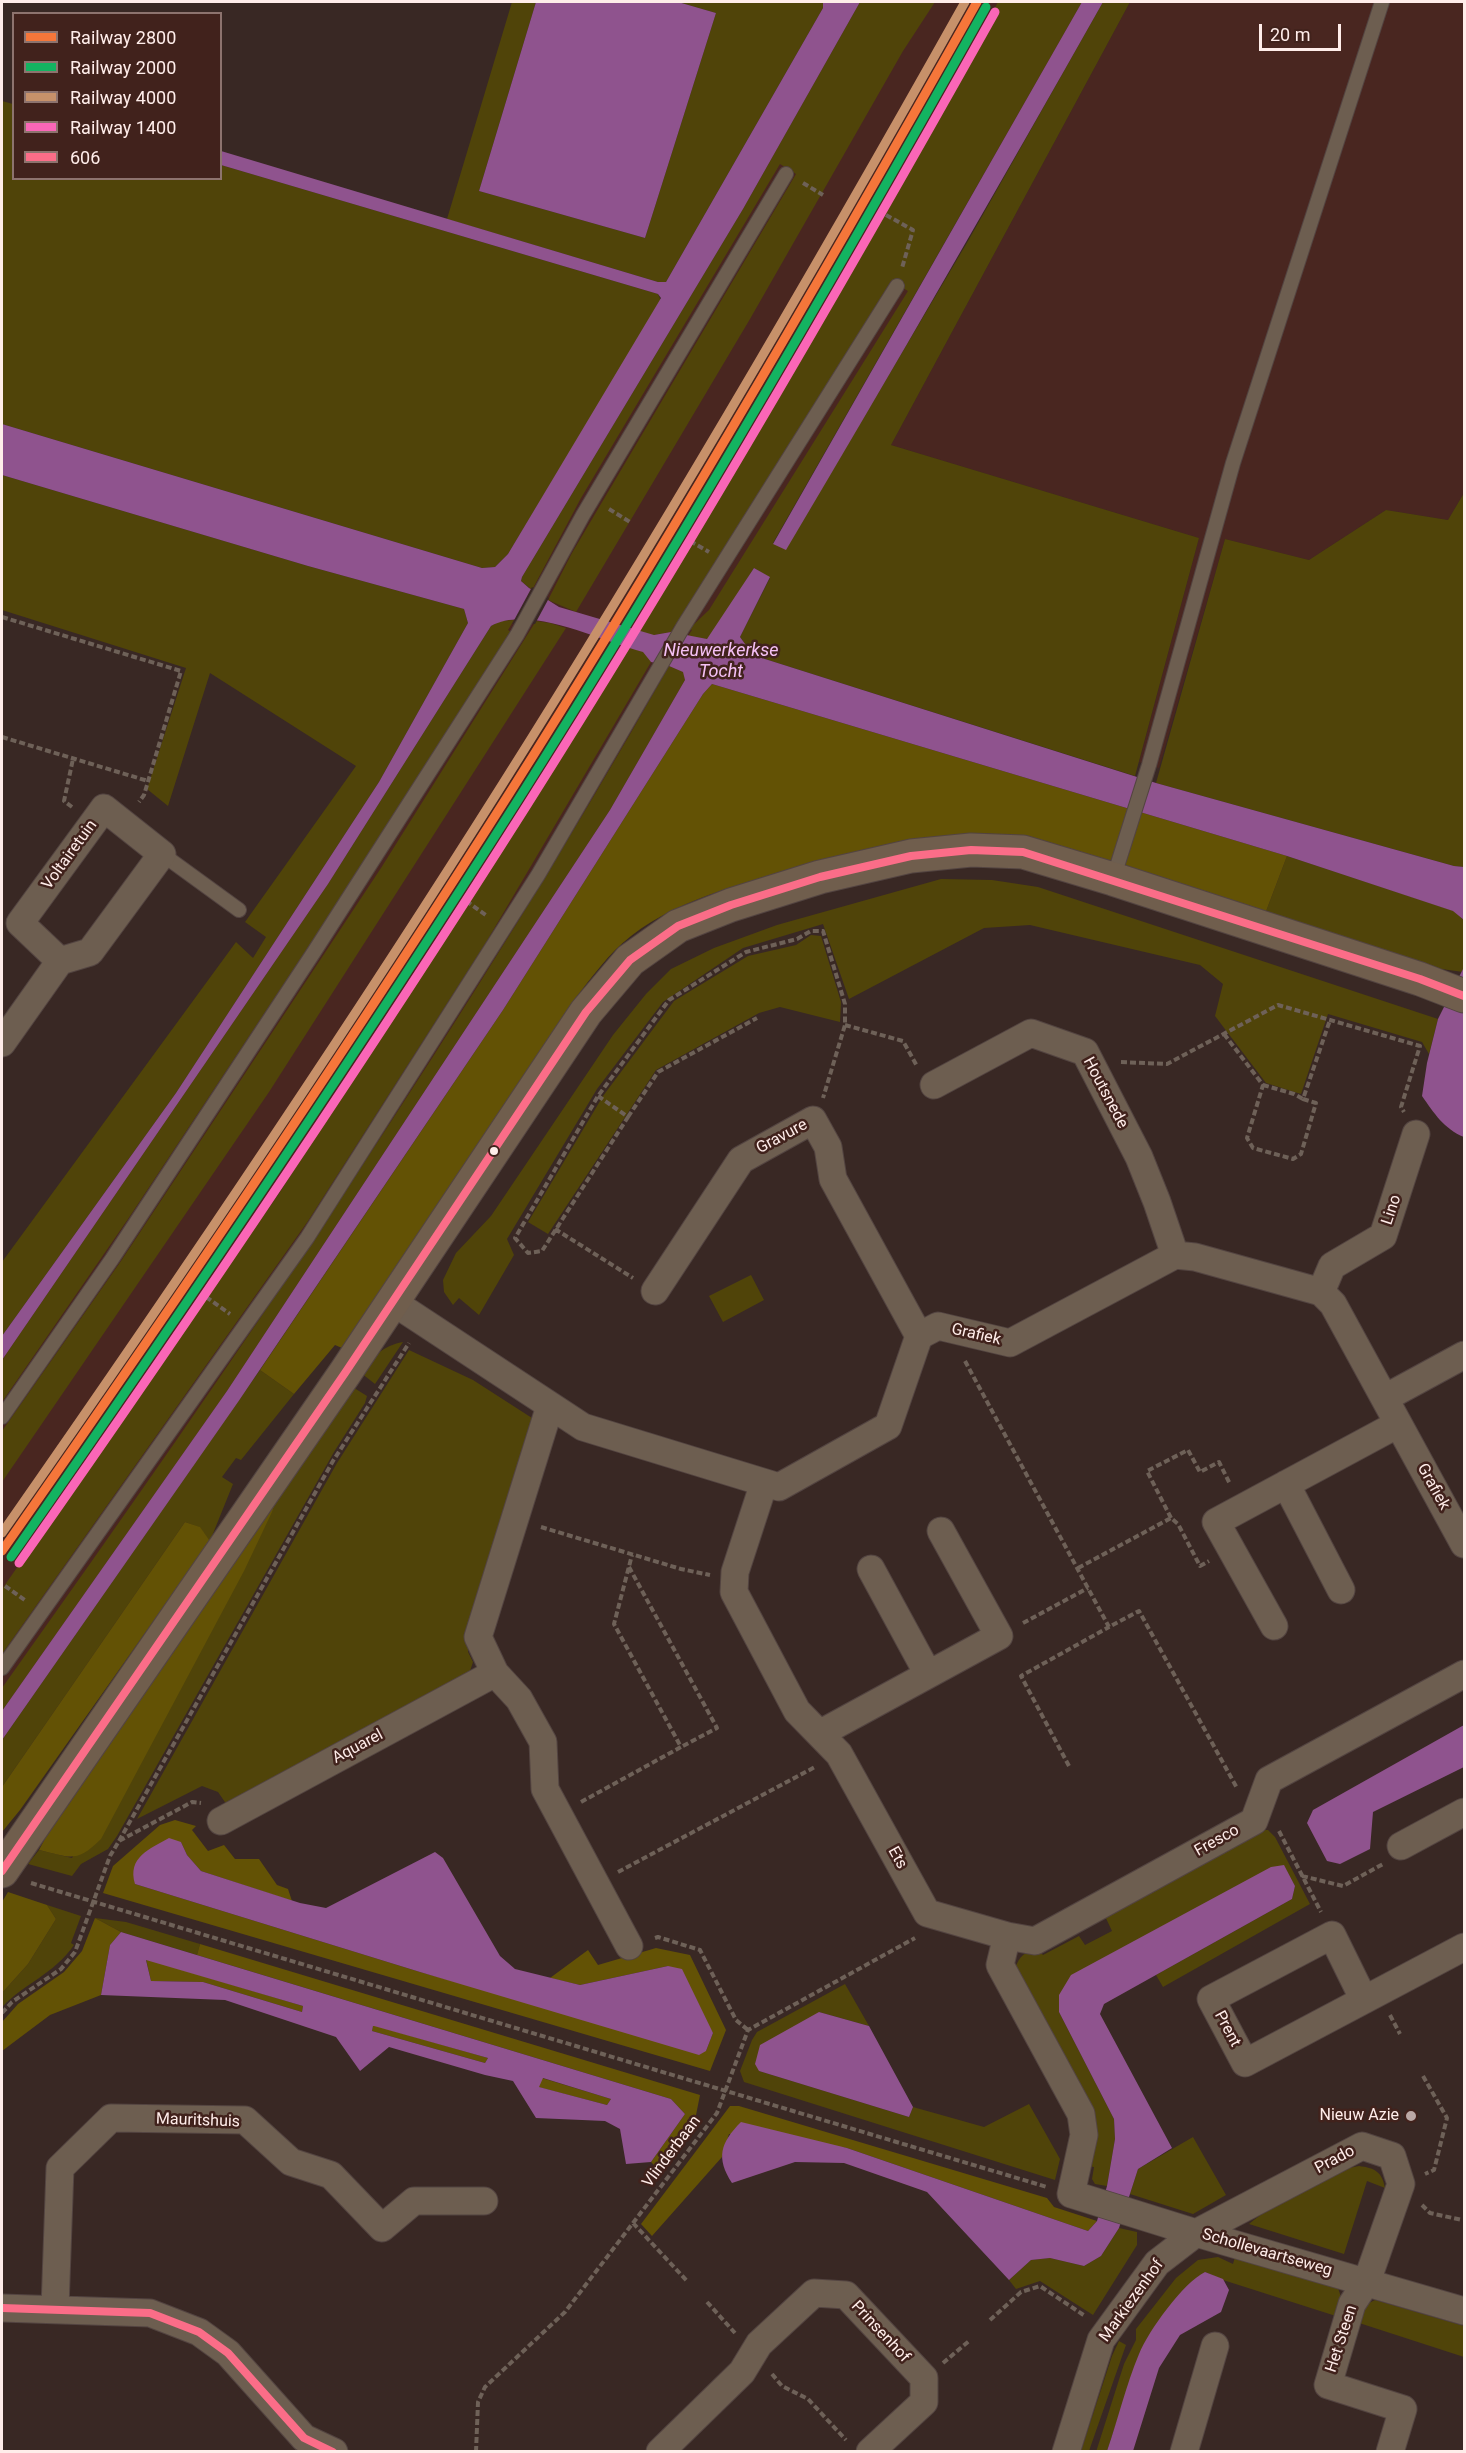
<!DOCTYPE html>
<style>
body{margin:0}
#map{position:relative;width:1466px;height:2453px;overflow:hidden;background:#392824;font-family:Roboto,sans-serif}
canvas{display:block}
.frame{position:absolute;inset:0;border:3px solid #ffedea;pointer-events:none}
.legend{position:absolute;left:12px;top:12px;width:210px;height:168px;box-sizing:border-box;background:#41221c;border:2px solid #8d736e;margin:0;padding:8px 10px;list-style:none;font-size:18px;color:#ffedea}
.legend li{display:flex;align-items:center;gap:12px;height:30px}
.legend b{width:30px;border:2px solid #8d736e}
.scale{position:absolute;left:1259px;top:24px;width:82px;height:27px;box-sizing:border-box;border:3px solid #ffedea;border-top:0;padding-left:8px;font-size:18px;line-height:21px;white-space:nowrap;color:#ffedea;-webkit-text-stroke:4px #41221c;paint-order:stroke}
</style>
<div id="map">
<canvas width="1466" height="2453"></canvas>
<div class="frame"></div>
<ul class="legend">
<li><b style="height:8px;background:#f5763a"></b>Railway 2800</li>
<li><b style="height:8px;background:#13b361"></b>Railway 2000</li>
<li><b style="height:8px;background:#c7916a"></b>Railway 4000</li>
<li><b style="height:8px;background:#fa66b7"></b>Railway 1400</li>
<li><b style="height:8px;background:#fb6d88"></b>606</li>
</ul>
<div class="scale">20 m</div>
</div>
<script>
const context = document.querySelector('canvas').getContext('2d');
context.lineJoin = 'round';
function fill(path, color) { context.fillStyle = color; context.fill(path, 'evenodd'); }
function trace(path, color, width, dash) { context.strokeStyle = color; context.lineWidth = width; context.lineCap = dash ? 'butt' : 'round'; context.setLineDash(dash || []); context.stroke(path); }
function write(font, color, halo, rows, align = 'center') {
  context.font = font + ' Roboto,sans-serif'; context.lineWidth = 5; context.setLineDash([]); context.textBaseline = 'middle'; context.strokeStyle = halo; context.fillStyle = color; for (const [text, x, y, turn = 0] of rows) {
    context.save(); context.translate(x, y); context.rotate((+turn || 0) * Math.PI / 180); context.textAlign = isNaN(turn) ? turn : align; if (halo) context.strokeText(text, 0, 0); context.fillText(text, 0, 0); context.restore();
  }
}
fill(new Path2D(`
 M860 2H1085L753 568 698 680 216 1424 2 1727V1360L529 588Z
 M1130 2H1464V493L1448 520 1386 510 1309 560 1225 539 1159 768 1139 762 1199 538 891 445Z`), '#492620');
fill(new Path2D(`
 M512 2H536L479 191 645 238 716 13 678 2H823V8L666 282H658L447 219Z
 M860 2H935L903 51 750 319 576 612 548 600 572 553 796 174 780 164 581 498 532 590 521 581 522 577 743 209Z
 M998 2H1082L773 543 786 549 968 241 1103 2H1130L891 445 1199 538 1135 776 765 659 748 648 740 637 770 578 754 568 712 635 707 639 688 636 692 630 689 629 709 610 908 291 891 281 678 625H675L671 632 654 635 644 651 651 662 485 944 308 1221 2 1654V1589L280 1192 635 630 885 215Z
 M2 101 13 104 14 178H220L221 165 658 294 661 301 508 554 495 567 482 568 2 424Z
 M2 475 308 566 464 609 468 623 379 782 176 1093 2 1336V1262L236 942 253 958 266 937 245 922 356 766 210 673 168 806 147 789 186 668 2 610Z
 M1464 493V867L1454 866 1156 783 1225 539 1309 560 1386 510 1448 520Z
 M514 620 508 630 511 632 369 855 128 1219 2 1402V1360L328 884 491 626 500 621Z
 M536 621 550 623 566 628 269 1092 2 1482V1431L121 1261 381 868Z
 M669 666 684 672 685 680 610 810 227 1391 2 1711V1688C238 1357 469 1020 669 666Z
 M1287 856 1454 911 1464 920 1463 972 1420 966 1265 914Z
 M941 879 992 880 1038 887 1438 1019 1429 1054 1422 1042 1328 1014 1301 1094 1266 1083 1215 1016 1223 984 1200 965 1030 925 984 928 849 999 823 924 743 948 663 1002 597 1089 507 1239 514 1255 479 1315 459 1298 453 1305 444 1292 443 1280 456 1253 491 1216 613 1035 646 994 671 969 714 948 777 925Z
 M811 935 821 936 841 1002 840 1022 780 1007 759 1013 656 1070 548 1234 528 1222 603 1096 674 1001 748 956 796 945Z
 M751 1275 764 1300 723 1322 709 1296Z
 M403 1342 375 1384 361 1373C373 1357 382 1346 403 1342Z
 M409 1350 473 1380 532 1418 468 1641V1652L473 1662 469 1674 227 1805 218 1792 202 1786 137 1819 337 1463Z
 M260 1370 294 1394 241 1460 236 1458 222 1477 233 1484 210 1541 199 1527 185 1522 2 1787V1740Z
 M351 1386 367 1396 365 1403 334 1452 117 1836 108 1849 81 1864 72 1876 28 1864 39 1850 72 1858 278 1494Z
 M1262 1830H1268L1275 1837 1310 1904 1163 1987 1156 1975 1292 1899 1295 1886 1284 1866 1059 2012 1114 2119 1115 2139 1107 2186 1095 2184 1092 2179 1094 2167 1087 2166 1015 1969C1019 1956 1025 1951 1038 1950L1043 1955 1079 1936 1085 1945 1112 1931 1104 1914Z
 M47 1905 81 1916 71 1943 74 1945C54 1974 25 1983 2 2007V1993L28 1964 56 1919Z
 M95 1918 126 1922 200 1944 197 1955 121 1932Z
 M845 1984 869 2026 819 2012 759 2071 909 2117 913 2107 984 2127 1029 2104 1060 2159 1055 2180 744 2082 740 2071 752 2040 757 2032Z
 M1193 2137 1226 2195 1193 2214 1130 2194 1138 2169Z
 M1359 2166C1374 2168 1382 2171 1385 2188L1367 2181 1344 2254 1249 2224C1274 2203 1327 2171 1359 2166Z
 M1119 2228 1137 2232V2245L1093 2315 1040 2281 1016 2289 1009 2280 1031 2260 1050 2258 1084 2266 1101 2256Z
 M1218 2257 1233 2264 1235 2257 1338 2288 1343 2303 1339 2317 1223 2280 1205 2272 1140 2352 1107 2451 1096 2452 1124 2364 1136 2340V2329L1176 2278 1198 2260Z
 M1375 2300 1464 2326V2357L1353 2321 1357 2309Z
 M1119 2341 1126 2345 1089 2451H1081L1112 2356Z`), '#504409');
fill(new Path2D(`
 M712 684 1287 856 1265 914C1215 897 1164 881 1114 864 1075 851 1036 836 995 834 936 831 877 848 821 863 759 879 682 896 631 936 608 954 592 977 574 1000L382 1291 342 1348 335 1345 294 1394 260 1370 503 1010 703 694Z
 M278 1494 272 1512 244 1571 101 1839C76 1864 70 1857 39 1850L57 1816Z
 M185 1522 200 1527 210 1541 20 1810 2 1832V1787Z
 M175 1820 196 1826 192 1830 208 1851 224 1845 235 1859H259L277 1885 288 1889 292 1901 201 1871 187 1855 181 1842 135 1884 420 1972 706 2051 713 2033 668 1966 580 1985 550 1978 588 1950 598 1965 656 1948 690 1955 726 2030 710 2071 103 1893 113 1866 160 1825Z
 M8 1892 47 1905 56 1919 28 1964 2 1993V1902Z
 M95 1918 121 1932 110 1945 101 1995 50 2015 2 2051V2022L18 2004 64 1972 82 1951Z
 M200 1944 700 2095 696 2115 657 2168 651 2162 685 2114 671 2099 197 1955Z
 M146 1959 303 2006 302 2012 203 1982 151 1981Z
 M373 2025 488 2058 485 2063 372 2031Z
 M542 2078 611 2099 607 2105 538 2087Z
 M730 2106H739L1047 2198 1054 2207 1097 2221 1088 2231 847 2148 729 2134 722 2157 652 2236 641 2224Z`), '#635205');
fill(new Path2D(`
 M536 2H678L716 13 645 238 479 191Z
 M823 2H860L743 209 522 577 521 581 529 588 559 607 654 635 671 632 707 639 754 568 770 577 740 637 748 648 765 659 1156 783 1454 866 1464 867V920L1453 911 1287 856 712 684 703 694 503 1010 238 1402 2 1740V1711L227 1391 610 810 685 680 683 672 669 666 651 662 643 652C603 642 530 604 491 626L328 884 2 1360V1336L176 1093 379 782 468 623 464 609 308 566 2 475V424L482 568 495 567 508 554 661 298 658 294 221 165V151L658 282H666L823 8Z
 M1082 2H1103C999 186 894 368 786 550L773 544Z
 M1464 967V1137C1444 1129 1434 1113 1422 1096L1427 1063 1438 1019Z
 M1464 1725V1767L1373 1812 1370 1849 1340 1864 1327 1861 1307 1823 1313 1810Z
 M169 1838 181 1842 187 1855 201 1871 300 1903 326 1908 435 1852 443 1858 500 1956 515 1969 580 1985 668 1966 682 1969 713 2033 706 2051 699 2055 420 1972 135 1884C127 1857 150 1849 169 1838Z
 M1284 1865 1295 1886 1292 1899 1104 2004 1100 2014 1172 2148 1138 2169 1119 2228 1101 2256 1084 2266 1050 2258 1031 2260 1009 2280 927 2192 844 2163 795 2162 732 2183C716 2158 720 2143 741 2122L847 2148 1088 2231 1097 2221 1107 2186 1115 2139 1114 2119 1059 2012V1995L1071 1975 1271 1867Z
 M121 1932 671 2099 685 2114 651 2162 626 2164 620 2129 605 2121 536 2118 513 2081 485 2075 389 2047 360 2071 336 2037 225 2000 101 1995 110 1945ZM146 1960 303 2006 302 2012 203 1982 151 1981ZM373 2026H374L488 2058 485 2063 372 2031ZM543 2078 611 2099 607 2105 539 2087Z
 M819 2012 869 2026 913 2107 909 2117 759 2071 755 2064 760 2045Z
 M1205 2272 1223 2279 1229 2290 1221 2312 1180 2335 1159 2368 1133 2451H1107C1118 2419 1126 2385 1139 2354 1149 2330 1183 2283 1205 2272Z`), '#8f538e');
fill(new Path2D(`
 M532 587 549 598 535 624H512Z`), '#392824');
const lane = new Path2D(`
 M162 854 239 910
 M1113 879 1149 765 1233 463 1382 2
 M2 1417 112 1259 314 952 517 635 583 515 786 174
 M2 1668 307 1238 538 875 683 627 897 286`);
const street = new Path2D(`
 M2 1043 60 961 90 952 162 854 104 808 20 923 60 961
 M934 1085 1031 1033 1085 1052 1139 1157 1157 1202 1175 1255
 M655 1291 741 1160 813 1120 828 1147 833 1179 919 1336
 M1321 1292 1332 1266 1383 1236 1416 1134
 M393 1302 583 1427 779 1487 888 1426 919 1336 938 1326 1010 1343 1175 1255 1195 1257 1321 1292 1333 1304 1464 1544
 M1385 1398 1464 1355
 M550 1406 478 1637 495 1673 519 1699 543 1742 545 1789 629 1946
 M764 1483 735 1572 734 1592 797 1711 839 1754 927 1913 1007 1936 1000 1965 1081 2114 1084 2135 1071 2194 1196 2233 1464 2311
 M1286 1484 1341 1590
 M871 1569 928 1674
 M1274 1626 1216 1522 1398 1424
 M821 1733 999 1636 941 1531
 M221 1821 495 1673
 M1401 1846 1464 1812
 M1007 1936 1035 1941 1254 1821 1269 1780 1464 1674
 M1364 2000 1332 1935 1211 1999 1245 2063 1464 1947
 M2 2308 150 2313 199 2332 228 2353 304 2438 334 2452
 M55 2308 60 2168 111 2118 245 2120 291 2162 331 2175 382 2228 414 2201H484
 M660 2452 742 2372 759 2344 814 2293 846 2295 924 2378V2402L870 2452
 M1066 2452 1101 2340 1157 2263 1196 2233 1362 2146 1392 2156 1401 2184 1367 2281 1352 2304 1328 2385 1403 2409 1390 2452
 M1184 2452 1215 2346`);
const secondary = new Path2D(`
 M2 1871 345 1373 586 1012 630 960 678 926 731 905 820 877 911 856 971 850 1023 852 1113 879 1420 979 1464 996`);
trace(lane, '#534441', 16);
trace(street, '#534441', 29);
trace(secondary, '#534441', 35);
trace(new Path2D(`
 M803 183 823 195
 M886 215 913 230 902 268
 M609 509 630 522
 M690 541 709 552
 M2 617 181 671 144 795 139 802
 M2 737 148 781
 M72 807 64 801 73 759
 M466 901 487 916
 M845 1025 903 1041 917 1066
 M1224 1034 1263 1085 1247 1138 1253 1148 1293 1159 1301 1154 1316 1103 1303 1099 1330 1020
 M1121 1062 1167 1064 1278 1005 1420 1046 1401 1107 1404 1112
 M1263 1085 1294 1094 1303 1099
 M598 1096 628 1117 542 1251 528 1253 515 1238 598 1096 669 1000 746 952 797 939 811 931H823L845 1004V1025L823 1098
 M628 1117 658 1072 757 1018
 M555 1229 633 1278
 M206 1297 230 1314
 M965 1361 1109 1627 1139 1611 1237 1788
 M1171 1518 1147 1471 1188 1450 1200 1472 1219 1462 1230 1484
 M541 1527 681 1569 710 1575
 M629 1567 717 1728 681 1747
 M1078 1568 1171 1518 1178 1524 1200 1566 1209 1561
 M5 1586 26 1601
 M1023 1623 1088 1588
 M1069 1766 1021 1676 1109 1627
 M581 1802 681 1747 614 1624 632 1555
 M1279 1831 1321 1912
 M119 1841 333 1461 409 1343
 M618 1872 815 1767
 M1302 1876 1343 1886 1383 1864
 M31 1883 1047 2187
 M655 1938 658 1937 700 1950 736 2020 748 2030
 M2 2013 12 2002 61 1969 75 1952 110 1856 119 1841 192 1802 201 1803
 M1390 2015 1400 2034
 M1423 2076 1447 2118 1434 2170 1425 2174
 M1422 2205 1430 2213 1462 2220
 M633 2223 687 2281
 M707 2302 735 2333
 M990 2320 1021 2292 1040 2286 1085 2316
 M943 2363 969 2341
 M772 2374 782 2386 808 2399 846 2440
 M476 2452 478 2402 485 2387 565 2312 717 2113 748 2030 915 1938`), '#6e6158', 4, [6, 3]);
trace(lane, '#6d5e50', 14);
trace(street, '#6d5e50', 27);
trace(secondary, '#705e4d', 33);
trace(new Path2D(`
 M2 1871 345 1373 586 1012 630 960 678 926 731 905 820 877 911 856 971 850 1023 852 1420 979 1464 996
 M2 2308 150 2313 199 2332 228 2353 304 2438 333 2452`), '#fb6d88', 8);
trace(new Path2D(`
 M2 1551C176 1302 346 1051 509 794 673 535 827 269 977 2`), '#f5763a', 9);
trace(new Path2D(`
 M11 1557C185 1308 355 1056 518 800 682 541 836 275 986 7`), '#13b361', 9);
trace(new Path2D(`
 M2 1533C174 1287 342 1039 502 785 664 528 817 266 965 2`), '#c7916a', 9);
trace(new Path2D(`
 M19 1563C194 1314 364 1062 527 805 691 546 845 280 995 12`), '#fa66b7', 9);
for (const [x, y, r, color] of [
 [494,1151,5,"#ffedea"],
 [1411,2116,6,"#baa8a5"]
]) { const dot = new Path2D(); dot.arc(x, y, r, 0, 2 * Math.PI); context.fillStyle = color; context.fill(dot); trace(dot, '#41221c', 2); }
write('16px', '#ffedea', '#41221c', [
 ["Voltairetuin",70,855,-54],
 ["Houtsnede",1105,1093,62],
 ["Gravure",782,1137,-28],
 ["Lino",1392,1210,-72],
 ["Grafiek",976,1335,13],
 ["Grafiek",1433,1487,61],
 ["Aquarel",358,1747,-28],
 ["Fresco",1217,1841,-29],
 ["Ets",897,1858,61],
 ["Prent",1227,2029,62],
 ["Mauritshuis",198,2121,2],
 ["Vlinderbaan",672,2152,-53],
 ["Prado",1335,2160,-28],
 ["Schollevaartseweg",1267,2253,16],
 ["Markiezenhof",1132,2301,-54],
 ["Prinsenhof",880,2332,47],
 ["Het Steen",1342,2339,-72]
]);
write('16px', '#ffedea', '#41221c', [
 ["Nieuw Azie",1399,2116]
], 'right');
write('italic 18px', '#f5c1f5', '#41221c', [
 ["Nieuwerkerkse",721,651],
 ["Tocht",721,672]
]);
</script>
